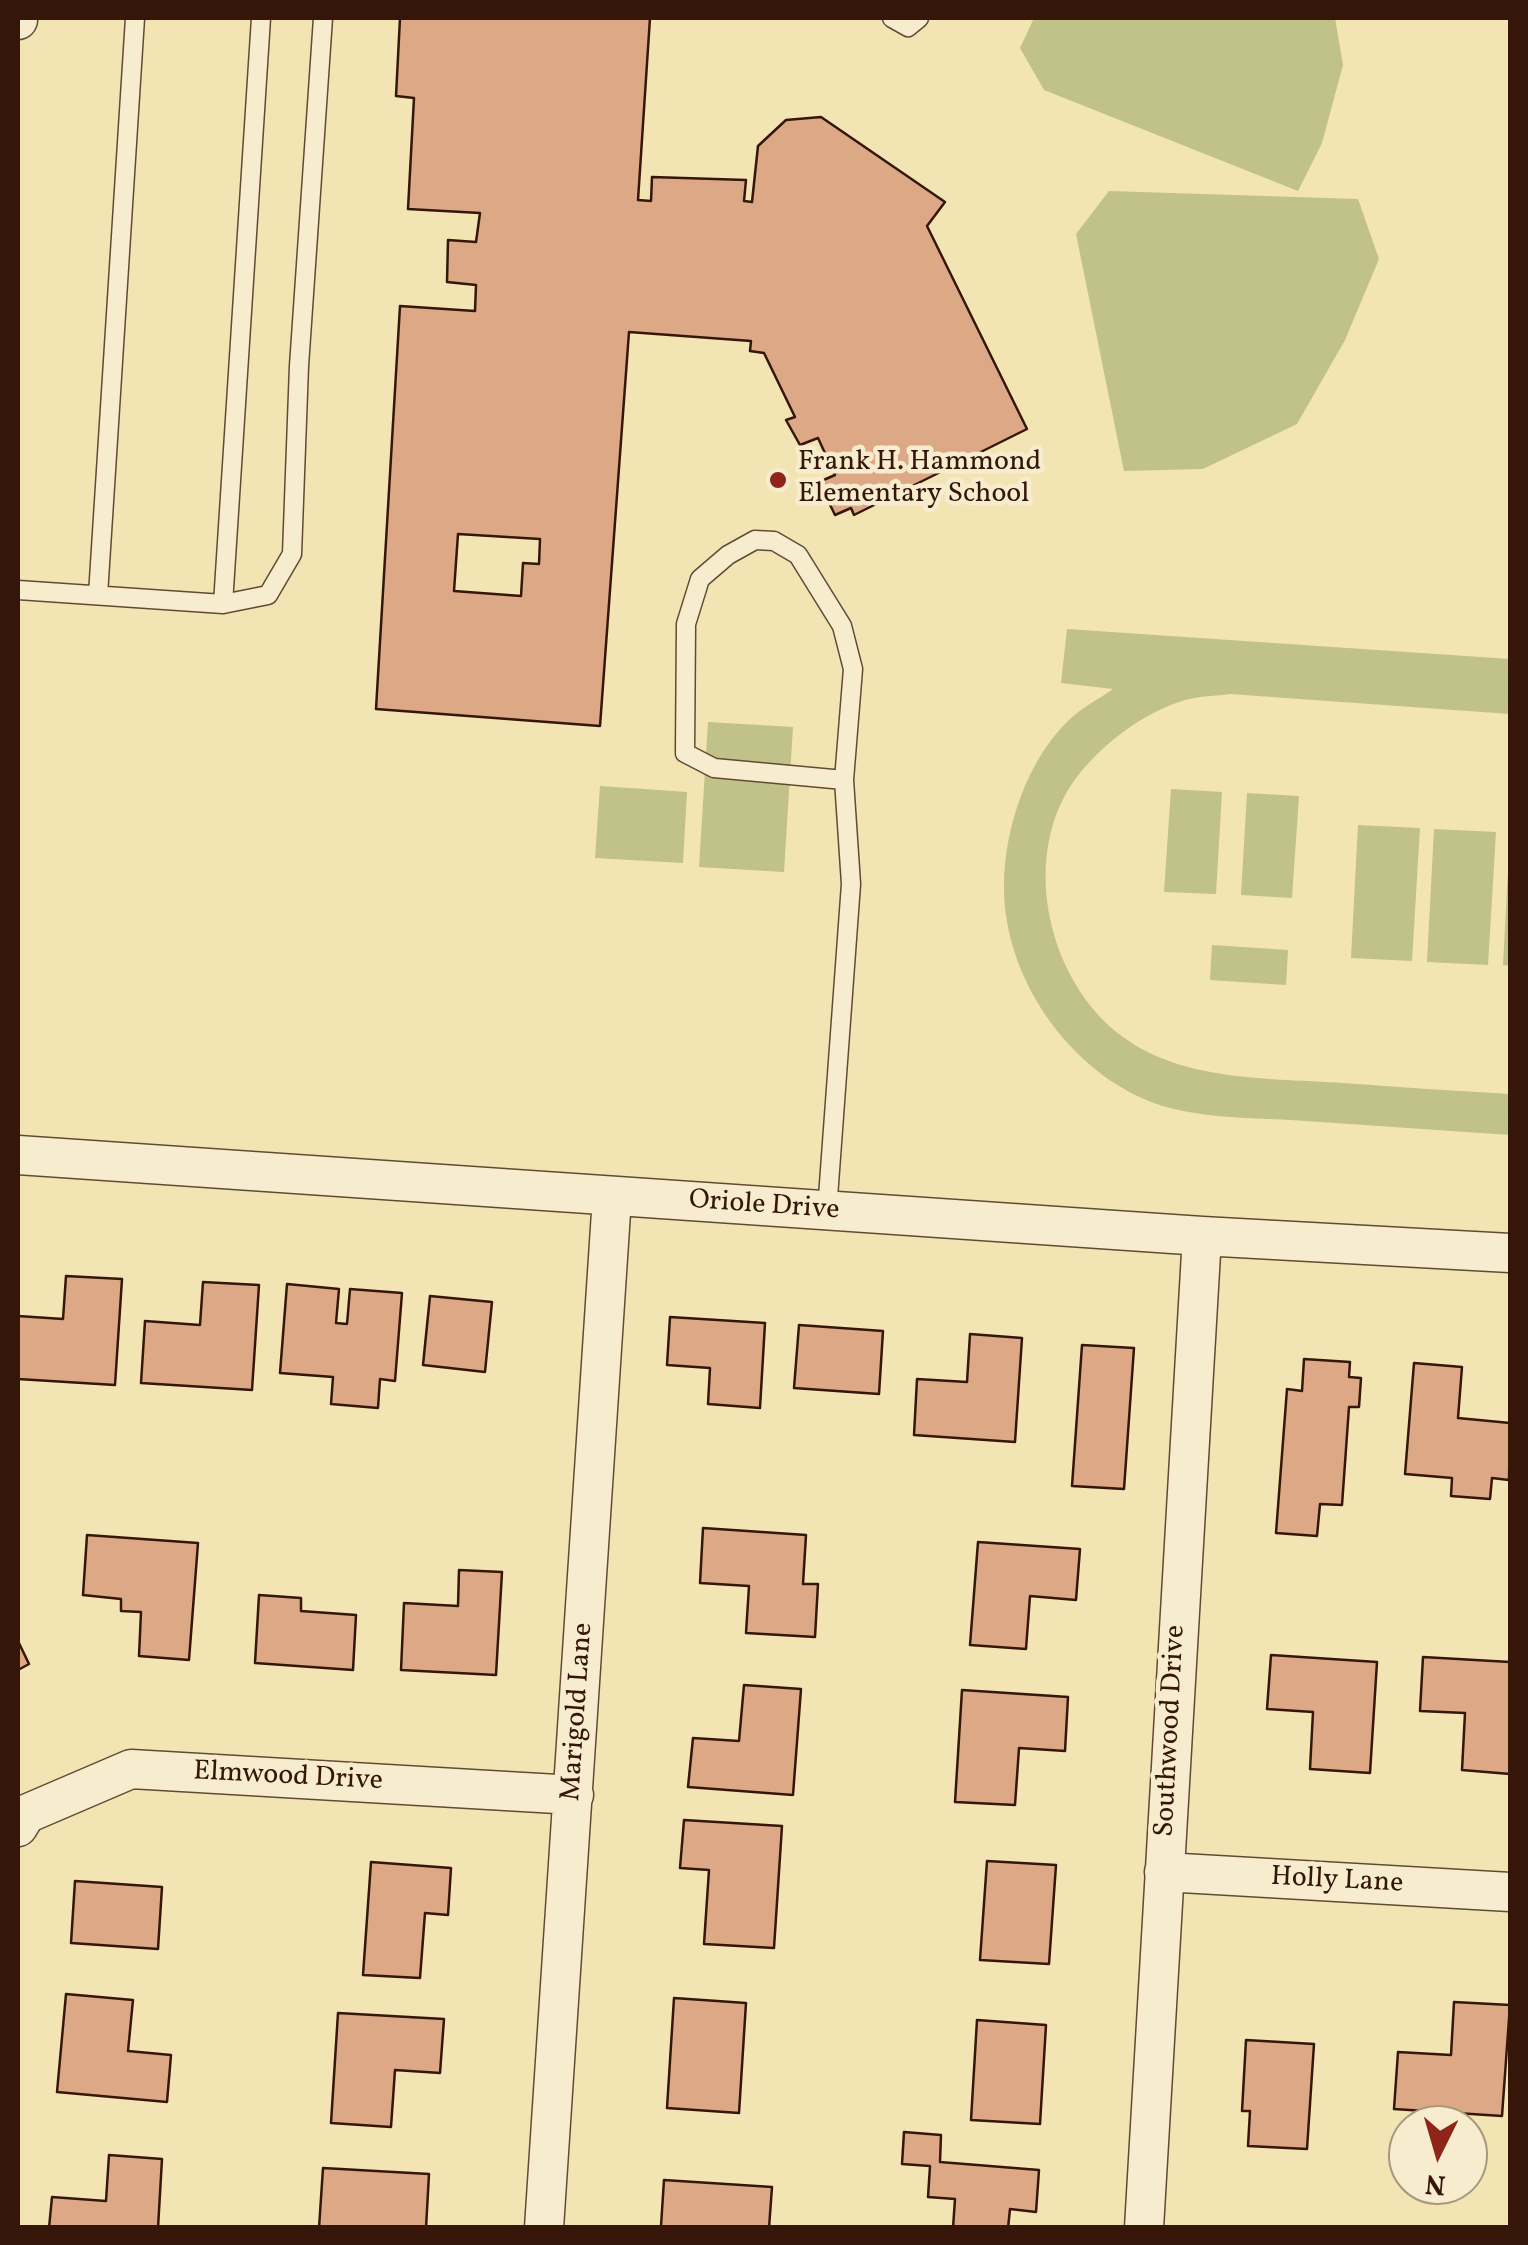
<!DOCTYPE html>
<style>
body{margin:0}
#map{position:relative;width:1528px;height:2245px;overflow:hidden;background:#f2e4b3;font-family:Vollkorn,serif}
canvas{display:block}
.frame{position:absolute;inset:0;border:20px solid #351609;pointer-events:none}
.north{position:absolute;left:1388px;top:2105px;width:100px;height:100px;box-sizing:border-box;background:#f7edce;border:2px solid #a9977f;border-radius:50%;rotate:185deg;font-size:28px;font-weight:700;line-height:40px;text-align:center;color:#351609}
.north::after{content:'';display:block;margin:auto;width:35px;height:45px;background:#8f2418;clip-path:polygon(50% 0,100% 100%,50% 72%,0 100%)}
</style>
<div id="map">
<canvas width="1528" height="2245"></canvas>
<div class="frame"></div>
<div class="north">N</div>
</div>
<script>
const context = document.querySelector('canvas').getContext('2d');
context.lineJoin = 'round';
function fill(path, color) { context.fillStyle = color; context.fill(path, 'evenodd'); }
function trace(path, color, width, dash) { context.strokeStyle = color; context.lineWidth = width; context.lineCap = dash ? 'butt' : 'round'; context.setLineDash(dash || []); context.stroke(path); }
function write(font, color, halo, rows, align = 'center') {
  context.font = font + ' Vollkorn,serif'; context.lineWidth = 9; context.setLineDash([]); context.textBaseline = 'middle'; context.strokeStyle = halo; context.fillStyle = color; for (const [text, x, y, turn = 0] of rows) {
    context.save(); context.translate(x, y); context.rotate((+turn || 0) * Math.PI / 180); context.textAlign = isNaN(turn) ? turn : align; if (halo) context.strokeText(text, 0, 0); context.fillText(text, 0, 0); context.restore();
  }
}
fill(new Path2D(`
 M1034 18H1335L1343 65 1322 143 1298 191 1044 90 1020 48Z
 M1109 191 1358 199 1379 259 1345 340 1297 424 1203 469 1124 471 1076 234Z
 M1067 629 1510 659V714L1230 694C1216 696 1199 696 1185 700 1145 712 1106 741 1080 773 1017 850 1046 981 1123 1037 1184 1082 1272 1078 1343 1083 1399 1087 1455 1091 1510 1094V1135C1437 1130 1364 1125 1291 1120 1251 1118 1208 1118 1170 1108 1076 1083 1003 981 1004 886 1004 829 1027 760 1069 720 1081 708 1099 699 1113 689L1061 683Z
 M708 722 793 727 784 872 699 867Z
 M600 786 687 792 683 863 595 858Z
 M1171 789 1222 792 1216 894 1164 892Z
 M1247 793 1299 796 1292 898 1241 895Z
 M1358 825 1420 828 1412 961 1351 958Z
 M1434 829 1496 832 1488 965 1427 962Z
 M1510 832V966L1503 965Z
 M1212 945 1288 950 1286 985 1210 980Z`), '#c0c289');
const building = new Path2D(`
 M400 18H650L638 200 651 201 652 177 746 180 744 201 752 202 758 146 786 120 821 117 945 202 927 226 1027 429 854 515 851 508 835 515 819 482 835 475 818 438 800 445 786 420 795 417 764 353 750 351 751 341 629 332 600 726 376 709 400 306 475 311 476 285 447 282 448 240 476 242 480 213 408 209 414 98 396 96ZM458 534 540 539 539 564 523 563 521 596 454 591Z
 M66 1276 122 1279 115 1385 18 1379V1316L63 1319Z
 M203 1282 259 1285 252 1390 141 1383 145 1321 200 1325Z
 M287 1284 339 1289 336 1323 347 1324 350 1289 402 1293 395 1381 380 1379 378 1408 331 1404 333 1377 280 1373Z
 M430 1296 492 1302 485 1372 423 1365Z
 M670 1317 765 1323 760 1408 708 1404 710 1368 667 1365Z
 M799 1325 883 1331 879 1394 794 1388Z
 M970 1334 1022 1338 1015 1442 914 1435 917 1379 967 1382Z
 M1082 1345 1134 1348 1124 1489 1072 1486Z
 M1304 1359 1350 1362 1349 1377 1361 1378 1359 1407H1349L1342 1505 1320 1504 1317 1536 1276 1533 1287 1389 1302 1391Z
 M1414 1363 1462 1367 1458 1418 1510 1423 1509 1480 1492 1478 1490 1499 1451 1496 1452 1478 1405 1474Z
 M703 1528 806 1535 803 1584H818L815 1637 746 1633 749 1586 700 1583Z
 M87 1535 198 1543 189 1660 139 1656 141 1612 121 1611V1599L83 1595Z
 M978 1542 1080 1549 1076 1600 1030 1596 1026 1649 970 1645Z
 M459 1570 502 1572 496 1675 401 1670 404 1603 458 1606Z
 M259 1595 301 1598V1611L356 1615 353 1670 255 1663Z
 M18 1641 29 1664 18 1670Z
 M1271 1655 1377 1662 1370 1773 1310 1769 1313 1712 1267 1709Z
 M1423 1657 1510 1662V1774L1462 1770 1465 1713 1420 1711Z
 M744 1685 801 1689 793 1795 688 1787 693 1738 739 1741Z
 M962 1690 1068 1697 1065 1751 1019 1748 1015 1805 955 1802Z
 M684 1820 782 1826 774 1948 704 1944 709 1870 680 1868Z
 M987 1861 1056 1865 1049 1964 980 1960Z
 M371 1862 451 1868 448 1915 425 1913 420 1978 363 1975Z
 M75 1881 162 1887 158 1949 71 1943Z
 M66 1994 133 2000 128 2051 171 2055 167 2102 57 2092Z
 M674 1998 746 2003 739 2113 667 2108Z
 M1454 2002 1510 2005 1502 2116 1394 2109 1398 2052 1451 2055Z
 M338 2013 444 2019 440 2073 395 2070 391 2127 331 2123Z
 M977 2020 1046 2025 1040 2124 971 2120Z
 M1246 2040 1314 2044 1307 2149 1248 2146 1250 2111H1242Z
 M904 2132 941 2135 940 2162 1039 2170 1036 2212 1010 2209 1008 2228H953L955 2199 928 2197 930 2166 902 2164Z
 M109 2155 162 2159 158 2228H49L52 2197 106 2201Z
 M323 2168 429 2174 426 2228H319Z
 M664 2180 772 2187 769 2228 661 2226Z`);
fill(building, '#dda885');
trace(building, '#351609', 2.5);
const lane = new Path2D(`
 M892 18 908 27 919 18
 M18 590 223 604 268 595 292 554 299 366 323 18
 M98 595 135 18
 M223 604 261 18
 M827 1211 851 884 844 780 853 669 842 626 798 555 774 541 755 540 728 555 700 579 686 624 685 753 714 768 844 780`);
const street = new Path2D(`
 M18 20V18
 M18 1155 1202 1236 1510 1253
 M18 1827 26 1814 131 1769 574 1795
 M1164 1872 1510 1892
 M544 2228 612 1197
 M1144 2228 1202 1236`);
trace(lane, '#644a34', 21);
trace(street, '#644a34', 41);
trace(lane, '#f7edce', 18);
trace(street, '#f7edce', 38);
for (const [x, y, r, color] of [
 [778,480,10,"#8f2418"]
]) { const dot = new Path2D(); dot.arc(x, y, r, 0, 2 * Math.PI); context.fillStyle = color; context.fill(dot); trace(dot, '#f7edce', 4); }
write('28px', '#351609', '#f7edce', [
 ["Frank H. Hammond",798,464],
 ["Elementary School",798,496]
], 'left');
write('28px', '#351609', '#f7edce', [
 ["Oriole Drive",764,1207,4],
 ["Marigold Lane",579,1712,-86],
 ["Southwood Drive",1172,1731,-87],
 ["Elmwood Drive",288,1778,3],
 ["Holly Lane",1337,1882,3]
]);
</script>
